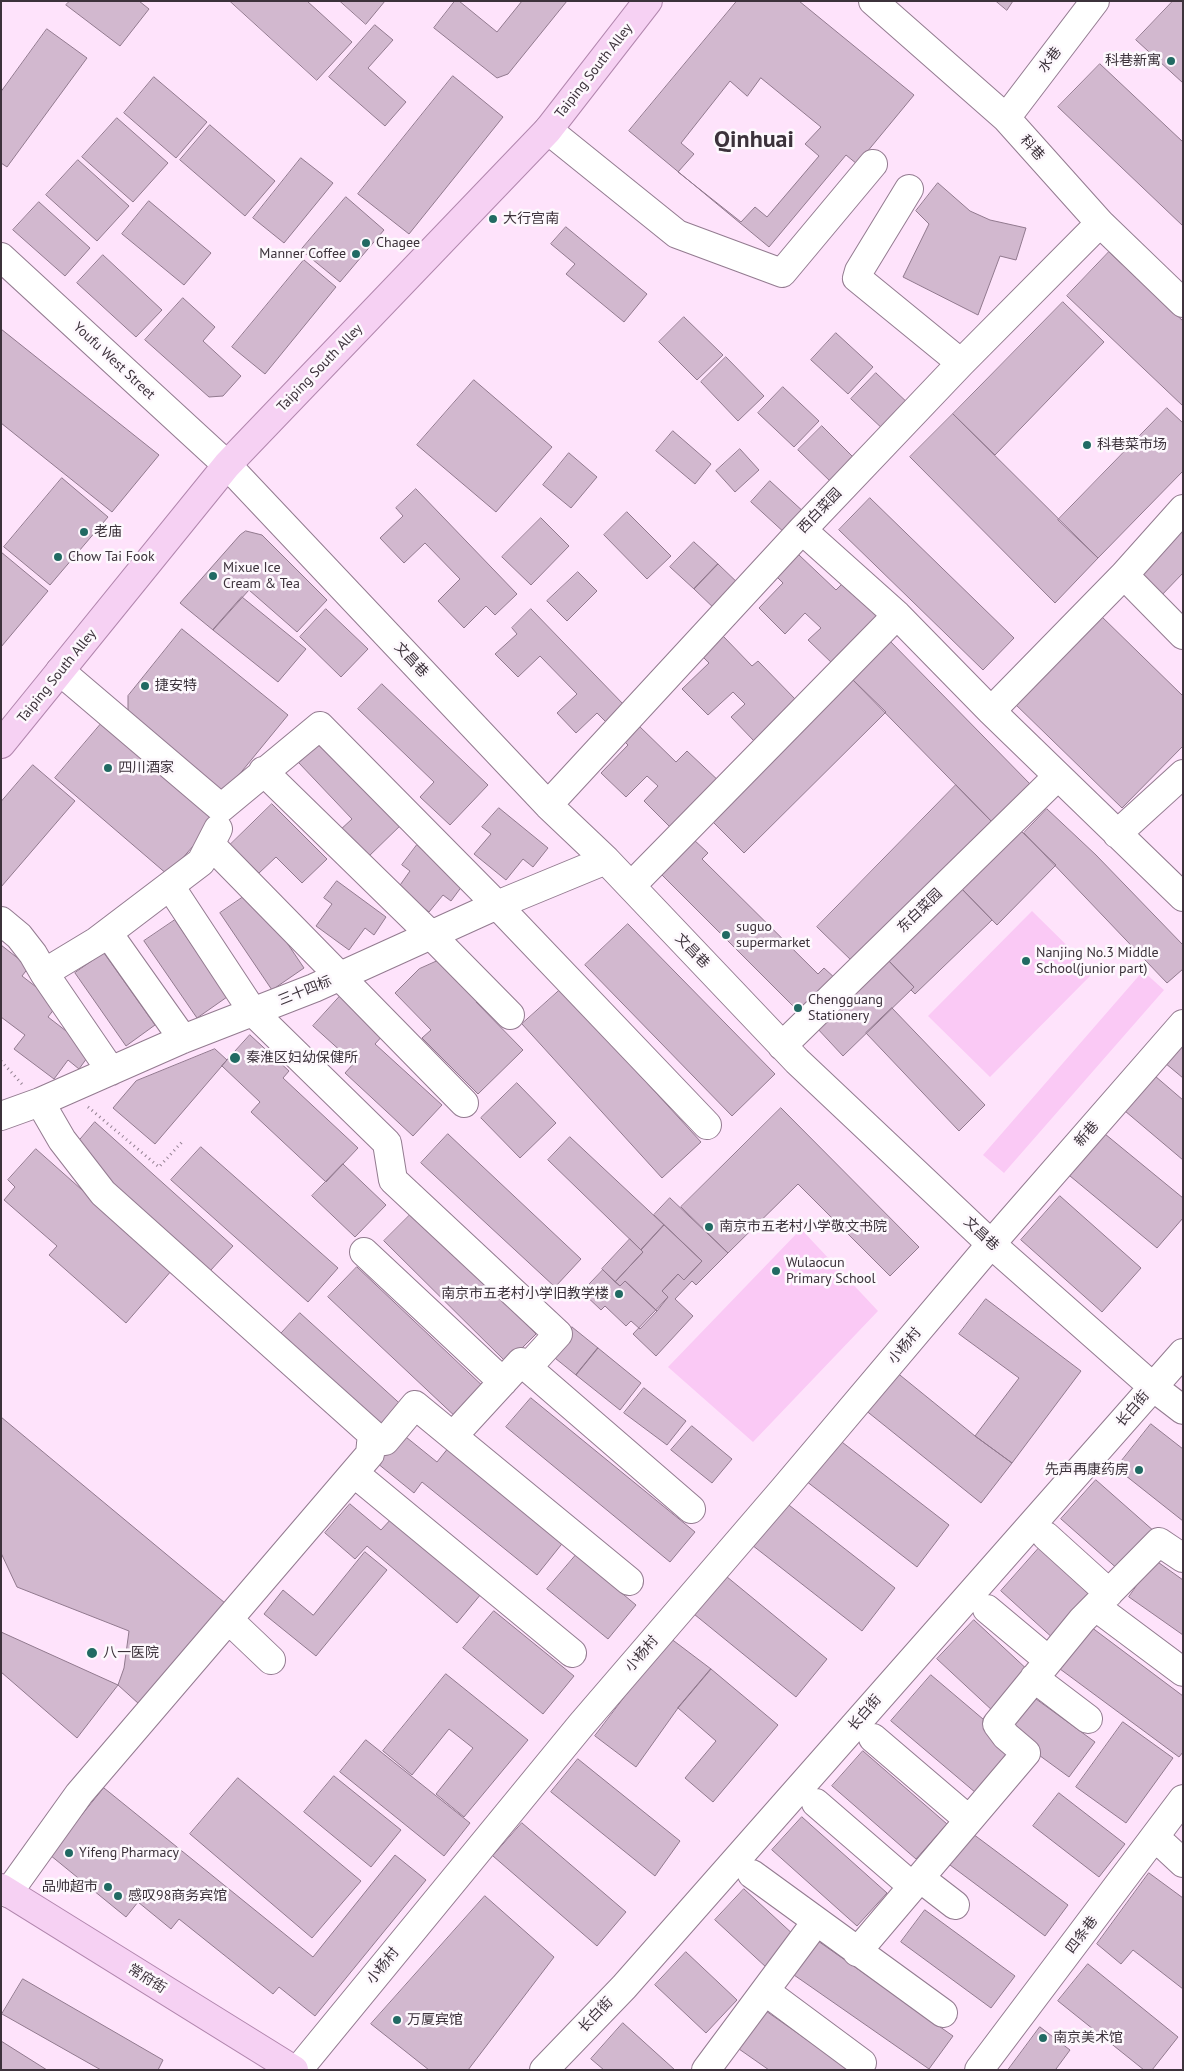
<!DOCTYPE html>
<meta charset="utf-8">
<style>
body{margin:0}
#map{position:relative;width:1184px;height:2071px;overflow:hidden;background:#fee3fb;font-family:"PT Sans",sans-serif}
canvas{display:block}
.frame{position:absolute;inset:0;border:2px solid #3c323b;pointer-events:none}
</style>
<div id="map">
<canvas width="1184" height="2071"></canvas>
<div class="frame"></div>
</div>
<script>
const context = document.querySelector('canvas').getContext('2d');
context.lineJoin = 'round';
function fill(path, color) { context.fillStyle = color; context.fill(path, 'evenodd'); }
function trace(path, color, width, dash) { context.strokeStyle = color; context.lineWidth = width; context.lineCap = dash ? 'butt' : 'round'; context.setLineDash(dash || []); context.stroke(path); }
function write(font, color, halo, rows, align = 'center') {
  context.font = font + ' "PT Sans","Noto Sans SC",sans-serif'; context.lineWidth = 5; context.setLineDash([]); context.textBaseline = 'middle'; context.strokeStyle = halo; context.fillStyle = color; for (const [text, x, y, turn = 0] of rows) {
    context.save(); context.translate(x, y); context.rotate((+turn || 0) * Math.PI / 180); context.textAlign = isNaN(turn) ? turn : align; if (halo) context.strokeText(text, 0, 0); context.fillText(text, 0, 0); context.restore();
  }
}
fill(new Path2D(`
 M1032 911 1094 972 990 1077 928 1016Z
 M1143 971 1164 990 1004 1173 983 1155Z
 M801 1229 878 1311 753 1442 668 1367Z`), '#fac9f5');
const building = new Path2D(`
 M70 1H139L149 9 120 46 66 5Z
 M230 1H307L352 42 317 80Z
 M340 1H385L366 24Z
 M455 1H459L497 32 522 1H567L508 74 497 78 434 28Z
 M737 1H799L914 95 857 164 846 155 769 247 629 131Z
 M996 1H1013L1007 10Z
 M1173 1H1183V83L1136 40Z
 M375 25 393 40 368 68 406 102 385 126 329 77Z
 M47 29 87 58 7 167 1 163V92Z
 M1100 64 1183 142V226L1058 107Z
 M453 76 503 117 409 234 358 194Z
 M154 77 207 122 176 158 124 113Z
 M761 78 821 127 805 144 819 156 767 217 755 207 741 222 678 172 694 154 681 143 730 81 747 96Z
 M117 118 168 163 133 202 82 157Z
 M210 125 275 181 245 216 180 160Z
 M301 158 333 183 284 243 253 218Z
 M78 160 129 206 97 241 46 195Z
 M938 183 970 211 990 220 1026 228 1016 260 1000 256 978 315 903 277 929 224 916 211Z
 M346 197 384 230 340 282 301 250Z
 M149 201 211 253 184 285 122 234Z
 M39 202 90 248 65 276 13 230Z
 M566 227 647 294 624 322 566 274 575 264 551 244Z
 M1109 252 1183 321V406L1067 296Z
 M103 255 162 310 136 337 77 283Z
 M304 260 336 287 265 374 232 347Z
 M183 298 215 327 203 341 241 376 223 396 209 397 145 340Z
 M1063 302 1104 342 995 455 953 414Z
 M684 317 723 355 697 380 659 342Z
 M1 329 159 455 112 512 1 423Z
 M836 333 873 367 848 394 811 360Z
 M726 357 764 396 738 421 701 382Z
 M876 373 911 406 886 432 851 399Z
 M474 380 552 447 496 512 417 445Z
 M783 387 819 421 794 447 758 413Z
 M1167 408 1183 423V471L1098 558 1058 520Z
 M953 414 1098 558 1055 603 910 457Z
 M822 426 854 458 831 482 798 450Z
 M673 431 711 464 695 484 656 451Z
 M740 449 759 470 735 492 716 471Z
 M569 453 597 477 571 508 543 485Z
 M62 478 108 517 50 585 4 547Z
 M770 481 806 514 787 535 751 502Z
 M416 489 517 594 495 615 486 606 464 628 438 601 460 579 425 543 404 563 380 538 403 516 396 508Z
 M870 498 1014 638 983 670 839 530Z
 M627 512 671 556 647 579 604 535Z
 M541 518 569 546 531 585 502 557Z
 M1183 520V573L1159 598 1132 572Z
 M246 531 262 535 327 600 297 632 249 590 213 630 180 603 240 535Z
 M694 542 718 564 694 589 670 567Z
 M1 552 48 591 1 647Z
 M799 555 836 590 843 583 879 618 834 665 808 640 821 628 805 613 785 634 759 608 783 583 777 577Z
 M718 564 742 587 718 612 694 589Z
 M578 572 597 591 567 621 547 601Z
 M242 597 306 649 278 682 213 630Z
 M326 609 368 649 341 677 300 637Z
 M531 609 625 706 607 723 597 713 576 733 557 713 577 694 540 656 518 677 495 654 517 634 512 628Z
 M1099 614 1183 696V746L1122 808 1013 702Z
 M182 629 288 715 220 798 133 727 128 709V696Z
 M723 636 752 666 758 661 796 700 754 741 731 717 745 704 733 692 708 715 682 689 709 663 702 656Z
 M887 638 1031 785 992 822 852 679Z
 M852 679 886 712 744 853 711 820Z
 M382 684 488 785 450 825 420 797 434 782 358 709Z
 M106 718 219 816 168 875 55 778Z
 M637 724 676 762 687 751 722 784 675 832 644 801 658 786 647 776 626 797 601 773 628 745 622 739Z
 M324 739 404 822 366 859 339 831 352 819 299 763Z
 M33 765 75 801 1 887V802Z
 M956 785 992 822 854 963 817 927Z
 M272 804 327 859 302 883 276 857 259 873 230 845Z
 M499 808 548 848 533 867 523 859 506 880 474 854 491 834 482 827Z
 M1047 809 1096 855 1183 945V969L1167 983 1024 833Z
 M1019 829 1056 865 997 925 960 887Z
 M693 839 708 853 702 859 818 974 824 968 837 980 802 1015 660 873Z
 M417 845 465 882 451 901 443 895 429 912 398 888 410 871 402 865Z
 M337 881 386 917 374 935 365 928 349 950 316 926 332 904 324 898Z
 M960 887 992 920 915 994 911 990 914 987 887 959Z
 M252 891 304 968 272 990 220 913Z
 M175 920 227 997 197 1018 144 941Z
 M628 924 775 1074 732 1116 585 965Z
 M1 945 29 967 22 976 58 1004 48 1017 92 1051 79 1069 68 1060 54 1079 14 1049 25 1035 1 1017Z
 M104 953 155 1025 126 1046 75 973Z
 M444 958 482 997 476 1002 523 1050 478 1094 422 1038 431 1030 395 993 419 969Z
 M887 959 914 987 843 1056 816 1027Z
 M561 989 701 1142 662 1178 522 1024Z
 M342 994 384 1034 375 1044 442 1105 413 1136 345 1073 354 1063 313 1026Z
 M892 1008 985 1105 959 1131 866 1033Z
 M250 1035 289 1071 283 1078 358 1148 326 1182 251 1112 260 1102 222 1066Z
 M1183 1043V1078L1165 1063Z
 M215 1049 227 1060 155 1144 113 1108 136 1081Z
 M1155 1076 1183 1100V1160L1125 1111Z
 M517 1083 556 1123 520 1158 481 1118Z
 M781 1108 919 1247 890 1276 798 1184 728 1253 681 1207Z
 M95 1122 233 1246 210 1271 73 1148Z
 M448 1134 581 1259 555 1287 421 1163Z
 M1105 1134 1183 1198V1218L1157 1248 1070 1176Z
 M570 1137 664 1225 641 1250 548 1160Z
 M201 1147 338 1268 308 1302 171 1180Z
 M36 1149 172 1270 126 1323 49 1255 57 1246 4 1200 15 1187 8 1180Z
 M343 1164 386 1205 355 1237 312 1196Z
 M1060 1196 1141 1268 1102 1312 1021 1240Z
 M670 1198 728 1253 696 1285 692 1281 675 1299 693 1316 656 1356 633 1334 668 1297 662 1291 678 1274 684 1280 702 1261 654 1215Z
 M413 1212 536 1334 507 1363 384 1241Z
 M664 1225 702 1261 684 1280 678 1274 662 1291 668 1297 657 1311 625 1281 620 1286 615 1282 643 1252 641 1250Z
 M630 1239 643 1252 615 1282 602 1269Z
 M357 1267 487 1390 459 1420 328 1297Z
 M603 1270 620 1286 625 1281 657 1311 640 1329 631 1321 626 1326 605 1306 601 1310 582 1292Z
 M986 1299 1081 1371 1012 1463 975 1436 1019 1378 959 1334Z
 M300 1313 407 1410 385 1435 277 1338Z
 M572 1327 598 1348 576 1375 550 1354Z
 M598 1348 641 1383 620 1410 576 1375Z
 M890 1367 975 1436 1012 1463 981 1503 859 1405Z
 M644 1388 686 1421 667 1445 624 1413Z
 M531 1398 695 1532 670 1562 506 1427Z
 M1 1417 225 1603 139 1704 118 1685 77 1738 1 1672Z
 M1151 1424 1183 1449V1521L1116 1468Z
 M692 1426 732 1459 712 1483 671 1450Z
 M401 1433 437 1462 449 1447 565 1540 537 1575 422 1482 414 1493 377 1463Z
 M838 1439 949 1525 917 1567 806 1481Z
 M1096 1480 1155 1532 1120 1571 1061 1519Z
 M785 1502 895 1588 862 1631 752 1545Z
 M350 1504 381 1530 392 1518 481 1594 457 1623 367 1546 355 1559 325 1533Z
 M1039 1548 1093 1598 1055 1640 1001 1591Z
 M365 1552 387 1570 316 1656 264 1614 283 1590 313 1615Z
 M1 1553 17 1587 129 1631 124 1668 118 1685 1 1632Z
 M576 1555 636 1605 608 1639 547 1589Z
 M1155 1560 1183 1580V1635L1129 1597Z
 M721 1572 827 1659 796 1697 689 1610Z
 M494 1611 574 1676 543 1714 463 1648Z
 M974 1620 1031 1673 994 1712 937 1659Z
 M1087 1624 1183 1696V1752L1179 1757 1056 1666Z
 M670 1638 711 1669 678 1708 636 1767 595 1736Z
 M711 1669 778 1725 713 1802 685 1778 716 1741 678 1708Z
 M446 1674 528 1740 464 1817 436 1794 473 1748 449 1729 412 1775 383 1751Z
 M931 1675 1016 1747 976 1793 891 1721Z
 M1032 1696 1095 1742 1069 1777 1006 1731Z
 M1123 1722 1173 1758 1126 1823 1076 1787Z
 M366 1740 470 1823 444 1856 340 1772Z
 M863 1751 947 1824 916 1859 832 1786Z
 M578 1759 680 1841 655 1876 551 1792Z
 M334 1776 401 1830 371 1867 304 1812Z
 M238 1778 361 1881 312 1938 190 1834Z
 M104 1788 313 1957 395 1855 426 1880 315 2016 279 1987 273 1994 179 1919 171 1929 138 1902 126 1917 50 1855Z
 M1059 1793 1125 1844 1099 1877 1033 1826Z
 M802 1817 887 1893 857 1926 772 1850Z
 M522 1823 626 1912 597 1946 493 1856Z
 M969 1831 1068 1905 1045 1936 946 1862Z
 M1149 1873 1183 1898V1989L1133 1950 1121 1964 1097 1944Z
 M744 1889 796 1937 767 1968 715 1920Z
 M485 1896 554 1957 468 2070H429L371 2024Z
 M925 1910 1015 1976 991 2008 901 1942Z
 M818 1941 953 2036 929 2069 794 1975Z
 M686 1952 737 2000 706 2033 655 1985Z
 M1088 1964 1178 2037 1152 2070H1144L1058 2001Z
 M23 1979 163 2060 158 2070H101L2 2014Z
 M766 2011 850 2070H769L739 2049Z
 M623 2023 675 2070H604L591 2059Z
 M1040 2027 1070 2050 1056 2069 1058 2070H1008Z
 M1 2041 47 2070H1Z`);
fill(building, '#d2b8cf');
trace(building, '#91798e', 1);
const minor = new Path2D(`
 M873 1 1006 118 1100 223 1183 303
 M1006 118 1095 1
 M548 130 677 234 782 273 873 164
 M909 189 859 271 857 278 961 363
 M1 257 227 465 548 805 606 860 797 1061 991 1244 1153 1387 1183 1410
 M802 530 897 615 991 711 1183 897
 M1124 575 1183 635
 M60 671 221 808 320 726 497 905 707 1125
 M991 711 1124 575 1183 509
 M263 771 431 935 510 1015
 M548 805 802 530 961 363 1100 223
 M1117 834 1183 774
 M211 845 464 1103
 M170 886 253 1012 387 1143 393 1180 558 1334 528 1367
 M631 886 897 615
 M1 921 19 936 33 954 44 973 111 1071
 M108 933 183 1039
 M44 973 97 941 201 862 218 829
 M782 1046 1058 776
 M1 1116 40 1102 183 1039 314 988 497 905 606 860
 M364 1252 503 1382
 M453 1436 521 1362 691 1509
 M371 1443 385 1441 415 1405 629 1581
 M354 1473 572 1653
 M1046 1536 1109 1593
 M1096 1607 1183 1672
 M987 1609 1048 1660
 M229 1620 271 1660
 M1034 1678 1088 1719
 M873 1738 969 1820
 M816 1803 912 1886
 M1155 1837 1183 1863
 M752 1874 943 2013
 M920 1878 955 1905
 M8 1893 79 1794 370 1454 372 1434 103 1193 62 1140 40 1102
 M857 1952 1026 1753 1006 1736 997 1724 1082 1620 1159 1542 1183 1558
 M765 1991 862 2063
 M298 2070 581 1725 784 1489 991 1244 1183 1024
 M544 2070 624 1987 1183 1353
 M706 2070 816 1922
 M979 2070 1183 1799`);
const major = new Path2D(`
 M1 744 227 465 548 130 648 1
 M1 1888 294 2070`);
trace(minor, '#937b90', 30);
trace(major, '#b186ad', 30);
trace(new Path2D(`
 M1 1061 22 1084
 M88 1107 159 1167 182 1142`), '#948292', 3, [1, 4]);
trace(minor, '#fff', 28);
trace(major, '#f6d1f3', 28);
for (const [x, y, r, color] of [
 [1171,61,5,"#216a63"],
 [493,219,5,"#216a63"],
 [366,243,5,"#216a63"],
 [356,254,5,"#216a63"],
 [1087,445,5,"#216a63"],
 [84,532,5,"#216a63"],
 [58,557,5,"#216a63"],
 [213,576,5,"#216a63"],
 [145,686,5,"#216a63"],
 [108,768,5,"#216a63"],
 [726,935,5,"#216a63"],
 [1026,961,5,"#216a63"],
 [798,1008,5,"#216a63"],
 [235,1058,6,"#216a63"],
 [709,1227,5,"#216a63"],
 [776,1271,5,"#216a63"],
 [619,1294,5,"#216a63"],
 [1139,1470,5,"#216a63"],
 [92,1653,6,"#216a63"],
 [69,1853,5,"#216a63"],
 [108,1887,5,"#216a63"],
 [118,1896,5,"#216a63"],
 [397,2020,5,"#216a63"],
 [1043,2038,5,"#216a63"]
]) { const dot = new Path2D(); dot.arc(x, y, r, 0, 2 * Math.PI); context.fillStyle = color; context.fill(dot); trace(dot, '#fdf8fd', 2); }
write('14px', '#3c323b', '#fdf8fd', [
 ["水巷",1050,60,-53],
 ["Taiping South Alley",594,71,-52],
 ["科巷",1032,148,48],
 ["Youfu West Street",114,361,43],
 ["Taiping South Alley",320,368,-46],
 ["西白菜园",820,511,-46],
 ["文昌巷",411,660,47],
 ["Taiping South Alley",57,676,-51],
 ["东白菜园",920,911,-44],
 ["文昌巷",692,951,46],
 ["三十四标",305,991,-22],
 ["新巷",1087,1134,-49],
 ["文昌巷",981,1234,43],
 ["小杨村",905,1346,-50],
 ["长白街",1133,1409,-49],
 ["小杨村",642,1654,-49],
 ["长白街",865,1713,-49],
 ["四条巷",1082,1935,-53],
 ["小杨村",383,1966,-51],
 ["常府街",147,1979,32],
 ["长白街",596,2015,-46]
]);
write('14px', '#3c323b', '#fdf8fd', [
 ["科巷新寓",1161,61,"right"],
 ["大行宫南",503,219],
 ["Chagee",376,243],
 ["Manner Coffee",346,254,"right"],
 ["科巷菜市场",1097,445],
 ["老庙",94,532],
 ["Chow Tai Fook",68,557],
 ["Mixue Ice",223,568],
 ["Cream & Tea",223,584],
 ["捷安特",155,686],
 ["四川酒家",118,768],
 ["suguo",736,927],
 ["supermarket",736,943],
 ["Nanjing No.3 Middle",1036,953],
 ["School(junior part)",1036,969],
 ["Chengguang",808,1000],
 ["Stationery",808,1016],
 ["秦淮区妇幼保健所",246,1058],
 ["南京市五老村小学敬文书院",719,1227],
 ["Wulaocun",786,1263],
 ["Primary School",786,1279],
 ["南京市五老村小学旧教学楼",609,1294,"right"],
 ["先声再康药房",1129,1470,"right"],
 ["八一医院",103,1653],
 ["Yifeng Pharmacy",79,1853],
 ["品帅超市",98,1887,"right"],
 ["感叹98商务宾馆",128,1896],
 ["万厦宾馆",407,2020],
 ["南京美术馆",1053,2038]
], 'left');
write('bold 24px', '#3c323b', '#fdf8fd', [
 ["Qinhuai",754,140]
]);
</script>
